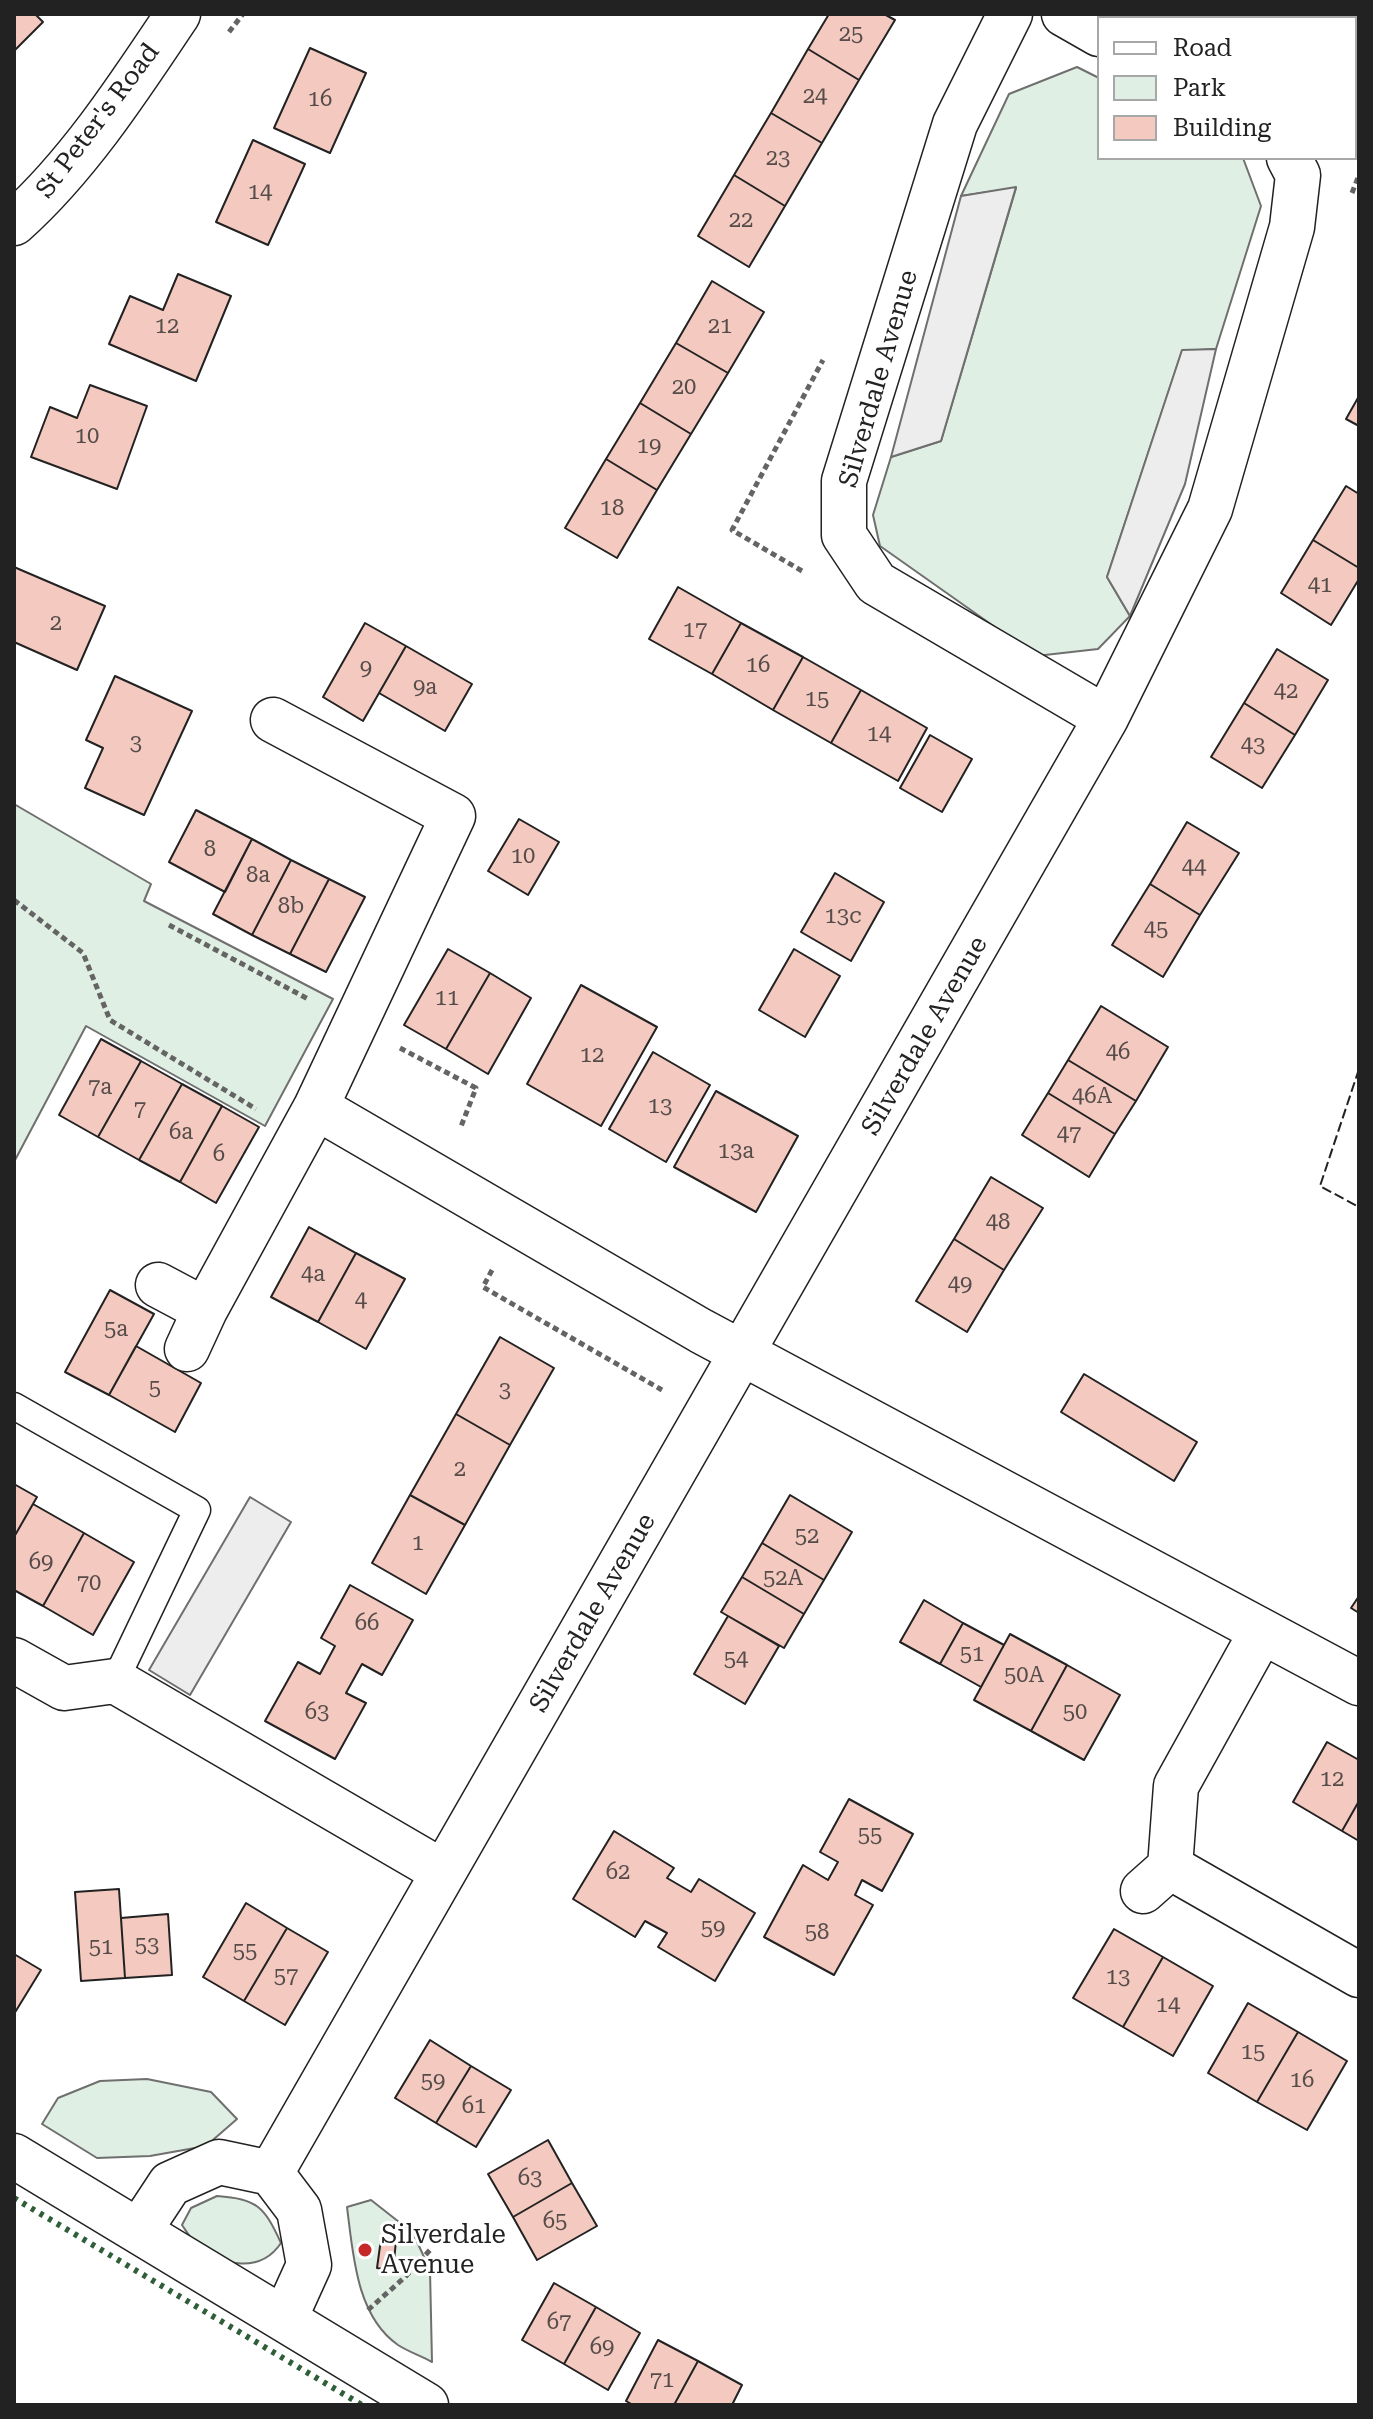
<!DOCTYPE html>
<style>
body{margin:0}
#map{position:relative;width:1373px;height:2419px;overflow:hidden;background:#fff;font-family:"Roboto Serif",serif}
canvas{display:block}
.frame{position:absolute;inset:0;border:16px solid #222;pointer-events:none}
.legend{position:absolute;left:1097px;top:16px;width:260px;height:144px;box-sizing:border-box;background:#fff;border:2px solid #a7a7a7;margin:0;padding:10px 14px;list-style:none;font-size:24px;color:#222}
.legend li{display:flex;align-items:center;gap:16px;height:40px}
.legend b{width:40px;border:2px solid #a7a7a7}
</style>
<div id="map">
<canvas width="1373" height="2419"></canvas>
<div class="frame"></div>
<ul class="legend">
<li><b style="height:10px;background:#fff"></b>Road</li>
<li><b style="height:22px;background:#e0efe3"></b>Park</li>
<li><b style="height:22px;background:#f3c9c0"></b>Building</li>
</ul>
</div>
<script>
const context = document.querySelector('canvas').getContext('2d');
context.lineJoin = 'round';
function fill(path, color) { context.fillStyle = color; context.fill(path, 'evenodd'); }
function trace(path, color, width, dash) { context.strokeStyle = color; context.lineWidth = width; context.lineCap = dash ? 'butt' : 'round'; context.setLineDash(dash || []); context.stroke(path); }
function write(font, color, halo, rows, align = 'center') {
  context.font = font + ' "Roboto Serif",serif'; context.lineWidth = 6; context.setLineDash([]); context.textBaseline = 'middle'; context.strokeStyle = halo; context.fillStyle = color; for (const [text, x, y, turn = 0] of rows) {
    context.save(); context.translate(x, y); context.rotate((+turn || 0) * Math.PI / 180); context.textAlign = isNaN(turn) ? turn : align; if (halo) context.strokeText(text, 0, 0); context.fillText(text, 0, 0); context.restore();
  }
}
const green = new Path2D(`
 M1077 67 1099 78V158H1243L1261 206 1216 349 1182 351 1107 577 1130 616 1098 649 1036 656 880 546 873 515 891 457 941 441 1016 188 961 196 1009 94Z
 M14 804 151 884 144 901 333 999 265 1126 86 1026 14 1162Z
 M147 2079 211 2092 237 2119 206 2146 150 2156 97 2158 42 2124 58 2098 100 2081Z
 M217 2196C257 2199 264 2206 281 2243 261 2273 223 2267 198 2245 191 2240 187 2232 182 2225L191 2208Z
 M371 2200 413 2233 430 2270 432 2362C421 2356 409 2352 398 2345 356 2316 353 2253 347 2207Z`);
fill(green, '#e0efe3');
trace(green, '#6f6f6f', 2);
const parking = new Path2D(`
 M1016 187 941 441 891 457 961 196Z
 M1216 349 1185 484 1130 616 1107 577 1182 350Z
 M250 1497 291 1522 190 1695 149 1670Z`);
fill(parking, '#ededed');
trace(parking, '#6f6f6f', 2);
const building = new Path2D(`
 M14 14H35L43 22 14 51Z
 M829 14H884L895 20 859 80 808 49Z
 M1286 14H1343L1341 18H1293Z
 M310 48 366 73 330 153 274 128Z
 M808 49 859 80 822 143 771 113Z
 M771 113 822 143 785 206 734 175Z
 M253 140 305 164 268 245 216 222Z
 M734 175 785 206 749 267 698 236Z
 M178 274 231 296 196 381 109 344 130 296 163 310Z
 M712 281 764 312 728 373 676 343Z
 M676 343 728 373 691 434 640 403Z
 M90 385 147 406 117 489 31 457 50 407 77 418Z
 M1359 396V426L1346 419Z
 M640 403 691 434 657 490 606 459Z
 M606 459 657 490 617 558 565 528Z
 M1346 486 1359 494V568L1313 540Z
 M1313 540 1359 568V579L1331 625 1281 593Z
 M14 567 105 606 77 670 14 642Z
 M678 587 741 623 712 674 649 639Z
 M365 623 406 646 363 721 323 697Z
 M741 623 803 657 773 710 712 674Z
 M406 646 472 684 445 731 379 693Z
 M1277 649 1328 680 1295 735 1244 703Z
 M803 657 861 690 831 743 773 710Z
 M115 676 192 711 144 815 85 788 103 748 86 740Z
 M861 690 927 728 898 781 831 743Z
 M1244 703 1295 735 1262 788 1211 757Z
 M930 735 972 759 942 812 900 788Z
 M196 810 252 839 225 892 169 862Z
 M519 819 559 842 528 895 488 871Z
 M1187 822 1239 853 1200 915 1150 884Z
 M252 839 291 860 252 935 213 914Z
 M291 860 329 879 290 954 252 935Z
 M835 873 884 902 851 961 801 932Z
 M329 879 365 897 326 972 290 954Z
 M1150 884 1200 915 1163 977 1112 945Z
 M448 949 490 973 446 1049 404 1025Z
 M794 949 840 976 805 1037 759 1010Z
 M490 973 531 998 488 1074 446 1049Z
 M581 985 657 1027 601 1126 527 1084Z
 M1101 1006 1168 1047 1136 1101 1068 1060Z
 M101 1039 141 1061 98 1137 59 1115Z
 M653 1052 710 1085 666 1162 609 1129Z
 M1068 1060 1136 1101 1115 1134 1048 1093Z
 M141 1061 182 1084 139 1160 98 1137Z
 M182 1084 222 1106 180 1182 139 1160Z
 M716 1091 798 1136 756 1212 674 1167Z
 M1048 1093 1115 1134 1089 1177 1022 1135Z
 M222 1106 259 1127 216 1203 180 1182Z
 M991 1177 1043 1208 1004 1270 954 1239Z
 M309 1227 356 1253 318 1322 271 1297Z
 M954 1239 1004 1270 967 1332 916 1301Z
 M356 1253 405 1279 366 1349 318 1322Z
 M110 1290 154 1314 109 1395 65 1372Z
 M500 1337 554 1368 510 1445 456 1414Z
 M136 1346 201 1383 175 1432 109 1395Z
 M1084 1374 1197 1442 1174 1481 1061 1412Z
 M456 1414 510 1445 465 1525 410 1495Z
 M14 1484 37 1497 14 1537Z
 M410 1495 465 1525 426 1594 372 1563Z
 M790 1495 852 1532 824 1580 762 1543Z
 M33 1504 84 1533 43 1606 14 1590V1537Z
 M84 1533 134 1562 93 1635 43 1606Z
 M762 1543 824 1580 804 1614 742 1577Z
 M742 1577 804 1614 784 1648 721 1612Z
 M350 1585 413 1620 382 1675 362 1664 346 1693 366 1703 335 1759 265 1721 298 1662 320 1674 335 1646 321 1638Z
 M1359 1596V1613L1351 1608Z
 M924 1600 963 1623 940 1664 900 1642Z
 M728 1616 779 1646 745 1704 694 1674Z
 M963 1623 1004 1645 981 1687 940 1664Z
 M1010 1634 1067 1665 1031 1731 974 1700Z
 M1067 1665 1120 1695 1084 1760 1031 1731Z
 M1327 1742 1359 1760V1801L1342 1831 1293 1802Z
 M849 1799 913 1834 882 1891 862 1880 855 1895 873 1905 834 1975 764 1937 803 1865 828 1880 838 1862 820 1852Z
 M1359 1801V1841L1342 1831Z
 M614 1831 674 1868 667 1878 691 1892 699 1879 755 1913 715 1981 658 1947 667 1933 645 1921 635 1937 573 1899Z
 M119 1889 125 1978 81 1981 75 1892Z
 M246 1903 287 1928 244 2001 203 1977Z
 M168 1914 172 1975 125 1978 121 1918Z
 M287 1928 328 1952 285 2025 244 2001Z
 M1114 1929 1163 1957 1123 2027 1073 1998Z
 M14 1954 41 1970 14 2014Z
 M1163 1957 1213 1986 1173 2056 1123 2027Z
 M1248 2003 1298 2032 1257 2102 1208 2073Z
 M1298 2032 1347 2061 1307 2130 1257 2102Z
 M430 2040 471 2066 436 2123 395 2098Z
 M471 2066 511 2090 476 2147 436 2123Z
 M548 2140 572 2183 513 2217 488 2174Z
 M572 2183 597 2226 537 2260 513 2217Z
 M381 2239 396 2241 393 2271 377 2268Z
 M554 2283 596 2307 564 2364 522 2340Z
 M596 2307 640 2333 608 2390 564 2364Z
 M658 2340 698 2361 674 2405H633L626 2401Z
 M698 2361 742 2385 732 2405H674Z`);
fill(building, '#f3c9c0');
trace(building, '#222', 2);
const lane = new Path2D(`
 M14 1406 197 1510 115 1681`);
const street = new Path2D(`
 M1010 14 955 124 844 481V535L876 583 1106 718
 M1064 14 1099 34
 M14 223C78 166 130 86 178 14
 M316 1107 701 1331 1359 1683
 M158 1285 205 1310
 M187 1349 205 1310 316 1107 453 816 273 720
 M1262 1631 1176 1786 1170 1867 1359 1975
 M14 1660 64 1688 115 1681 443 1872
 M1143 1891 1170 1867
 M14 2156 426 2405
 M271 2173 1106 718 1210 509 1292 227 1298 175 1289 158
 M139 2231 170 2184 219 2162 271 2173 299 2210 309 2265 285 2318`);
trace(lane, '#222', 29);
trace(street, '#222', 47);
trace(new Path2D(`
 M229 32 243 14
 M1352 193 1359 175
 M802 571 732 530 823 360
 M14 900 83 953 110 1020 256 1109
 M169 925 310 1000
 M400 1048 476 1088 460 1129
 M492 1270 483 1287 662 1390
 M368 2310 405 2277 430 2250`), '#646464', 5, [6, 4]);
trace(lane, '#fff', 26);
trace(street, '#fff', 44);
trace(new Path2D(`
 M14 2198 362 2405`), '#2f5e38', 6, [4, 6]);
trace(new Path2D(`
 M1359 1069 1320 1186 1359 1207`), '#222', 2, [10, 4]);
for (const [x, y, r, color] of [
 [365,2250,8,"#c62828"]
]) { const dot = new Path2D(); dot.arc(x, y, r, 0, 2 * Math.PI); context.fillStyle = color; context.fill(dot); trace(dot, '#fff', 3); }
write('22px', '#564c4a', null, [
 ["25",851,35],
 ["24",815,97],
 ["16",320,100],
 ["23",778,159],
 ["14",260,193],
 ["22",741,221],
 ["12",167,327],
 ["21",720,327],
 ["20",684,388],
 ["10",87,437],
 ["19",649,447],
 ["18",612,509],
 ["41",1320,586],
 ["2",56,624],
 ["17",695,631],
 ["16",758,666],
 ["9",366,669],
 ["9a",425,688],
 ["42",1286,692],
 ["15",817,700],
 ["14",879,735],
 ["3",136,744],
 ["43",1253,746],
 ["8",210,850],
 ["10",523,857],
 ["44",1194,868],
 ["8a",258,876],
 ["8b",291,907],
 ["13c",843,917],
 ["45",1156,930],
 ["11",447,999],
 ["46",1118,1053],
 ["12",592,1056],
 ["7a",100,1088],
 ["46A",1092,1097],
 ["13",660,1107],
 ["7",140,1110],
 ["6a",181,1133],
 ["47",1069,1135],
 ["13a",736,1152],
 ["6",219,1155],
 ["48",998,1223],
 ["4a",313,1275],
 ["49",960,1285],
 ["4",361,1301],
 ["5a",116,1330],
 ["5",155,1389],
 ["3",505,1391],
 ["2",460,1470],
 ["52",807,1537],
 ["1",418,1544],
 ["69",41,1563],
 ["52A",783,1579],
 ["70",89,1584],
 ["66",367,1624],
 ["51",972,1655],
 ["54",736,1660],
 ["50A",1024,1676],
 ["63",317,1713],
 ["50",1075,1713],
 ["12",1332,1780],
 ["55",870,1836],
 ["62",618,1873],
 ["59",713,1929],
 ["58",817,1933],
 ["53",147,1946],
 ["51",101,1948],
 ["55",245,1952],
 ["57",286,1977],
 ["13",1118,1978],
 ["14",1168,2006],
 ["15",1253,2053],
 ["16",1302,2081],
 ["59",433,2082],
 ["61",474,2107],
 ["63",530,2179],
 ["65",555,2222],
 ["67",559,2323],
 ["69",602,2348],
 ["71",662,2381]
]);
write('26px', '#222', '#fff', [
 ["St Peter's Road",98,121,-53],
 ["Silverdale Avenue",879,379,-74],
 ["Silverdale Avenue",925,1036,-60],
 ["Silverdale Avenue",593,1613,-60]
]);
write('26px', '#222', '#fff', [
 ["Silverdale",381,2235],
 ["Avenue",381,2265]
], 'left');
</script>
